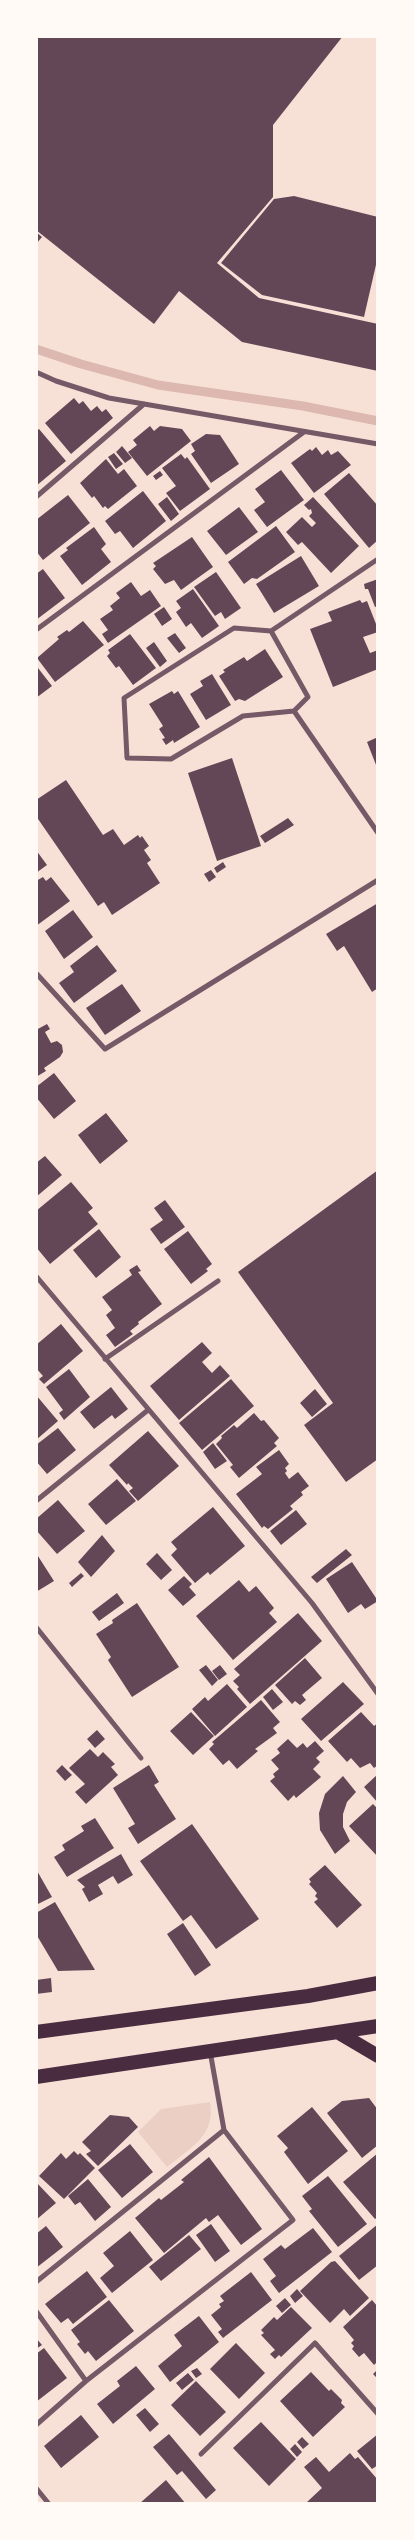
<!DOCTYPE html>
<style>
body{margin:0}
#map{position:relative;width:414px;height:2540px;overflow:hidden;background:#f7e1d7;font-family:"Fira Sans",sans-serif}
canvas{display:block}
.frame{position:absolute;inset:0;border:38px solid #fffaf5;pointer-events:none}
</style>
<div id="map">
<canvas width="414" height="2540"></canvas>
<div class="frame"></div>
</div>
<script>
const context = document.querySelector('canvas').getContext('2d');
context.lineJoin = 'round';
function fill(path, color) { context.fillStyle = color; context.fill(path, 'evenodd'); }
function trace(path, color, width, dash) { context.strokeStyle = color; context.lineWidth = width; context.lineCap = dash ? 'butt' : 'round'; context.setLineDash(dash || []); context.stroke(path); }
fill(new Path2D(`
 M210 2102C216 2136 190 2148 167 2167L138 2132 161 2109Z`), '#ebcfc5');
trace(new Path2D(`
 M36 349 81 364 158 385 303 406 378 421`), '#dcb8b0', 9);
fill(new Path2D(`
 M36 36H343L273 125V197L217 263 259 298 378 324V371L242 342 179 291 154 324 36 230Z
 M294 196 378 217V256L364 317 262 295 221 263 274 199Z
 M36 232 42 237 36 244Z
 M74 398 79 404 83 401 91 411 97 406 102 412 106 409 113 418 71 454 45 423Z
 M150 426 154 431 160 426 182 429 191 441 147 476 128 452 137 445 133 440Z
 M39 429 66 461 36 486V431Z
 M206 434 220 435 239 464 211 483 191 454 195 451 191 444Z
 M122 446 132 458 125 463 116 452Z
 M316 447 322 455 328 450 331 455 338 451 351 465 314 493 291 463 310 449 312 451Z
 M114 453 123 464 116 469 108 457Z
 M181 454 185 459 187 457 210 489 180 511 166 493 176 486 162 468Z
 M106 459 118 474 124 469 137 486 108 509 105 506 103 508 94 496 92 498 80 483Z
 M281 470 304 500 267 527 254 510 265 502 255 489Z
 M160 471 163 475 156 480 153 476Z
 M349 473 378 506V540L369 548 324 494Z
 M143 491 166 521 133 548 120 531 115 534 105 521Z
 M68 495 90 523 43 560 36 551V520Z
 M167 497 179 514 171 521 158 504Z
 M313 497 359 546 331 573 302 542 298 545 286 532 302 517 312 527 316 523 309 516 312 513 311 509 309 510 304 505Z
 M239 507 258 532 226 555 207 531Z
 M276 526 295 552 257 579 252 578 244 584 228 562Z
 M94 527 106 544 101 549 111 562 82 585 60 556 68 550 66 548Z
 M192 537 213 567 181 590 174 580 165 584 153 569 156 566 153 563Z
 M301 556 319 586 274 613 256 584Z
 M43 569 65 598 36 620V574Z
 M216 572 241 608 225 619 221 612 215 616 194 587Z
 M378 579V606L375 607 368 589H365L364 584Z
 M131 582 141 596 150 590 161 606 108 643 102 634 108 630 100 619 113 610 110 606 120 598 116 593Z
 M193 589 219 626 202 638 191 623 186 627 176 612 181 608 176 601Z
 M360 600 362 603 367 601 378 629V632L363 637 370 653 378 650V669L333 687 310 629 332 621 328 612Z
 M164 607 172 619 162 626 154 614Z
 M83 621 104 645 55 682 37 658 59 639 57 637 67 630 69 632Z
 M175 633 186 648 179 653 167 638Z
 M130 634 156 668 133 685 119 666 116 668 107 656 110 653 108 650Z
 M154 642 167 661 160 667 146 648Z
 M265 649 283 677 245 701 239 699 235 701 219 676 225 672 223 670 244 657 247 661Z
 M38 668 52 686 36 698V669Z
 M212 674 231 705 206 720 190 694 203 686 200 681Z
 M172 691 174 694 178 691 200 727 174 743 173 740 166 745 162 739 165 738 159 729 163 726 149 704Z
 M378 737V770L367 742Z
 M232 758 261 846 217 861 188 773Z
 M66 780 103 835 113 829 124 845 138 835 140 838 142 836 149 846 144 850 151 860 147 863 160 883 112 915 104 902 98 906 36 816V800Z
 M288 818 294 825 265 843 260 836Z
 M36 850 47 865 36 873Z
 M223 862 226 867 217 873 214 868Z
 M211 870 216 877 209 882 204 874Z
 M43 877 46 881 51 877 70 901 36 926V881Z
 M378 903V988L372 992 344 946 337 951 326 934Z
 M73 910 93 937 64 959 45 931Z
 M97 945 117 971 74 1003 59 983 74 972 70 966Z
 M122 984 141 1011 105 1035 86 1008Z
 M47 1024 50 1029 45 1032 51 1043 57 1041 62 1045 63 1052 60 1057 44 1068 46 1071 36 1077V1030Z
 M54 1073 76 1101 54 1119 36 1097V1087Z
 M106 1113 128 1141 100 1164 78 1135Z
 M45 1156 62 1175 36 1197V1163Z
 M378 1170V1459L346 1482 304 1425 333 1403 238 1272Z
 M71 1182 93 1208 88 1212 98 1224 50 1264 36 1247V1211Z
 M165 1200 185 1227 161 1244 150 1229 163 1220 154 1208Z
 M99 1229 121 1257 96 1278 73 1250Z
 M188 1231 212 1264 206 1269 208 1271 191 1284 164 1249Z
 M137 1265 141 1271 138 1272 162 1304 138 1322 139 1324 130 1331 133 1334 115 1347 106 1335 115 1328 106 1315 112 1310 102 1297 132 1275 129 1270Z
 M61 1324 83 1351 44 1384 39 1379 43 1376 36 1368V1345Z
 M202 1342 212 1353 202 1362 212 1373 220 1365 230 1376 179 1420 150 1386Z
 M69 1369 90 1397 64 1420 59 1413 63 1410 46 1387Z
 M231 1379 254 1406 202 1450 179 1423Z
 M111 1387 128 1409 115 1419 112 1415 94 1429 80 1412Z
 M315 1389 327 1404 312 1417 300 1403Z
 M36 1395 58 1421 36 1440Z
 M254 1413 261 1421 264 1420 279 1438 274 1443 277 1446 239 1478 230 1467 233 1465 216 1444 222 1438 221 1436 234 1425 237 1428Z
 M58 1428 76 1450 47 1474 36 1461V1445Z
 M148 1431 179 1466 138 1501 129 1491 133 1488 128 1483 127 1485 109 1465Z
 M213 1443 227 1461 215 1469 203 1452Z
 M279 1450 289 1464 285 1468 287 1471 285 1473 289 1479 298 1472 309 1486 301 1492 303 1495 290 1506 293 1509 268 1529 264 1526 262 1528 236 1494 262 1474 256 1467Z
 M117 1479 136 1501 106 1525 88 1504Z
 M58 1500 85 1531 57 1554 36 1530V1519Z
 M213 1507 245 1546 210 1575 208 1572 195 1583 171 1555 177 1549 171 1542Z
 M296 1510 307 1524 281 1545 270 1531Z
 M102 1535 115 1551 91 1577 78 1562Z
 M346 1549 352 1555 317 1583 311 1577Z
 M36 1553 54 1581 36 1592Z
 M157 1553 172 1570 161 1580 146 1564Z
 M352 1562 378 1601 365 1609 361 1604 348 1613 326 1579Z
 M81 1573 84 1576 72 1587 69 1583Z
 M184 1576 192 1584 189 1587 196 1595 183 1606 168 1590Z
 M239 1580 249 1592 256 1586 274 1608 269 1613 277 1622 233 1660 196 1616Z
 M117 1593 124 1603 99 1621 92 1612Z
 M137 1603 179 1667 132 1697 108 1660 111 1657 96 1634 113 1623 112 1620Z
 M298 1613 322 1641 250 1704 237 1689 239 1687 233 1681 240 1675 234 1669Z
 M305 1658 322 1678 302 1695 306 1700 300 1705 295 1701 292 1704 275 1685Z
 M206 1665 218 1680 212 1686 199 1670Z
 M220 1665 227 1674 219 1680 212 1671Z
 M343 1682 364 1704 321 1741 301 1719Z
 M227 1684 247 1707 215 1736 192 1709 205 1697 208 1701Z
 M272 1689 283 1702 273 1710 263 1697Z
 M261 1700 280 1722 273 1728 277 1733 255 1749 258 1751 237 1769 229 1760 223 1765 209 1749 214 1744 212 1742Z
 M191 1712 214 1736 193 1755 170 1731Z
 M361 1712 374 1726 378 1723V1765L374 1768 370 1763 360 1768 351 1758 347 1762 328 1741Z
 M97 1730 105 1739 95 1748 87 1739Z
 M288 1739 297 1748 303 1743 307 1748 315 1741 324 1751 316 1758 320 1762 313 1769 321 1777 296 1798 294 1795 288 1801 270 1781 275 1777 273 1774 279 1769 271 1760 280 1753 277 1749Z
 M90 1749 98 1757 103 1752 115 1764 111 1767 118 1775 86 1804 75 1792 85 1784 69 1768Z
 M62 1765 72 1775 65 1781 56 1771Z
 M149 1765 159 1782 154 1785 176 1819 138 1844 128 1828 135 1824 113 1788Z
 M378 1774V1803L364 1787Z
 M343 1776 356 1792 347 1802 343 1814V1827L350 1841 335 1854 320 1830 319 1813 325 1794Z
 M373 1804 378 1809V1857L349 1826Z
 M95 1818 114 1848 67 1877 54 1857 65 1850 62 1845 84 1831 81 1826Z
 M192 1824 259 1919 216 1949 191 1915 183 1921 140 1861Z
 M121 1854 133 1875 118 1884 113 1876 98 1885 103 1894 89 1902 82 1889 85 1887 77 1880Z
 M325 1865 362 1905 337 1928 314 1902 318 1899 315 1896 317 1893 309 1884 311 1882 309 1879Z
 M36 1869 52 1897 36 1905Z
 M55 1902 95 1970 58 1971 36 1934V1913Z
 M183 1923 211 1965 195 1976 167 1934Z
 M51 1978 52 1992 36 1994V1980Z
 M369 2098 378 2110V2145L362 2158 327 2113 342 2101Z
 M312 2107 348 2151 308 2184 284 2152 288 2148 277 2136Z
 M110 2115 129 2117 138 2127 98 2166 86 2154 91 2151 82 2142Z
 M130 2144 153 2172 122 2198 98 2170Z
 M74 2151 78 2155 80 2153 95 2168 64 2199 39 2176 61 2153 66 2159Z
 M378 2153V2217L375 2219 343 2182Z
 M209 2157 262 2229 241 2245 218 2215 209 2222 206 2218 164 2253 135 2218 159 2198 161 2200 184 2182 181 2180Z
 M328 2176 367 2224 338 2247 309 2211 312 2209 302 2196Z
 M88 2179 111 2207 95 2221 80 2202 75 2205 68 2196Z
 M36 2182 56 2203 36 2220Z
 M211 2224 230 2251 215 2262 196 2235Z
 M378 2224V2265L359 2280 339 2256Z
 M46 2226 63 2247 36 2268V2234Z
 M313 2228 332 2252 279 2293 270 2281 276 2276 263 2259 281 2245 285 2249Z
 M130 2231 153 2260 112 2293 100 2278 114 2266 103 2253Z
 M189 2235 201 2249 161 2281 149 2267Z
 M335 2261 369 2298 350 2316 344 2309 330 2323 300 2291 331 2262Z
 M87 2271 107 2297 73 2324 68 2318 61 2323 45 2304Z
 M251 2272 272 2300 223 2338 218 2332 222 2329 211 2315 221 2307 219 2304 224 2301 220 2296Z
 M297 2289 303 2296 295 2303 290 2296Z
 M285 2298 291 2305 282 2313 276 2306Z
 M109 2300 134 2331 96 2361 88 2351 85 2354 77 2344 80 2342 71 2330Z
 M372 2300 378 2307V2361L374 2365 364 2353 359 2357 352 2349 354 2346 351 2343 354 2340 343 2327Z
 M291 2307 312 2328 281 2357 279 2355 275 2359 270 2354 275 2350 261 2335 264 2333 261 2330 274 2317 277 2320Z
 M199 2316 219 2342 170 2382 158 2366 182 2346 174 2335Z
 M36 2338 42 2345 36 2349Z
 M236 2343 265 2373 239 2399 210 2369Z
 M44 2348 67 2378 36 2402V2354Z
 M136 2366 155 2389 113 2424 97 2404 120 2386 117 2381Z
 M197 2368 202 2374 196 2378 191 2371Z
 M378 2369V2379L373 2374Z
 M311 2372 329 2391 331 2389 342 2400 341 2403 345 2407 313 2437 280 2401Z
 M188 2373 194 2380 182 2390 176 2383Z
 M196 2381 226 2412 200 2436 171 2405Z
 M145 2408 159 2424 150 2432 136 2415Z
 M81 2415 99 2437 61 2468 44 2446Z
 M261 2422 296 2459 269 2486 233 2448Z
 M169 2434 216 2490 206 2499 182 2471 177 2475 153 2447Z
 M378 2434V2465L372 2469 357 2451Z
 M302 2437 309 2444 303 2449 297 2442Z
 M295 2444 302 2452 297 2457 290 2449Z
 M350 2453 355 2459 358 2457 378 2480V2504H308L307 2502 322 2488 304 2467 316 2457 329 2472Z
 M166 2480 186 2504H139Z`), '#644757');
trace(new Path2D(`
 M36 372 56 381 109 398 378 444
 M36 497 144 404
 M378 559 271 631 234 628 124 698 127 758 171 759 243 716 294 711 378 833
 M36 630 304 432
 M271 631 308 697 294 711
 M36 973 105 1049 378 880
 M36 1276 312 1603 378 1694
 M105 1359 218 1281
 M36 1501 148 1410
 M36 1627 141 1758
 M36 2282 224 2130
 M36 2311 86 2381
 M36 2425 86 2381 293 2220 224 2130 210 2051
 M201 2454 315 2343 378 2414
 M36 2488 49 2504`), '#755966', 5);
trace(new Path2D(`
 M36 2032 308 1996 378 1983
 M339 2033 378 2056
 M36 2077 378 2026`), '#4a2c40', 14);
</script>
